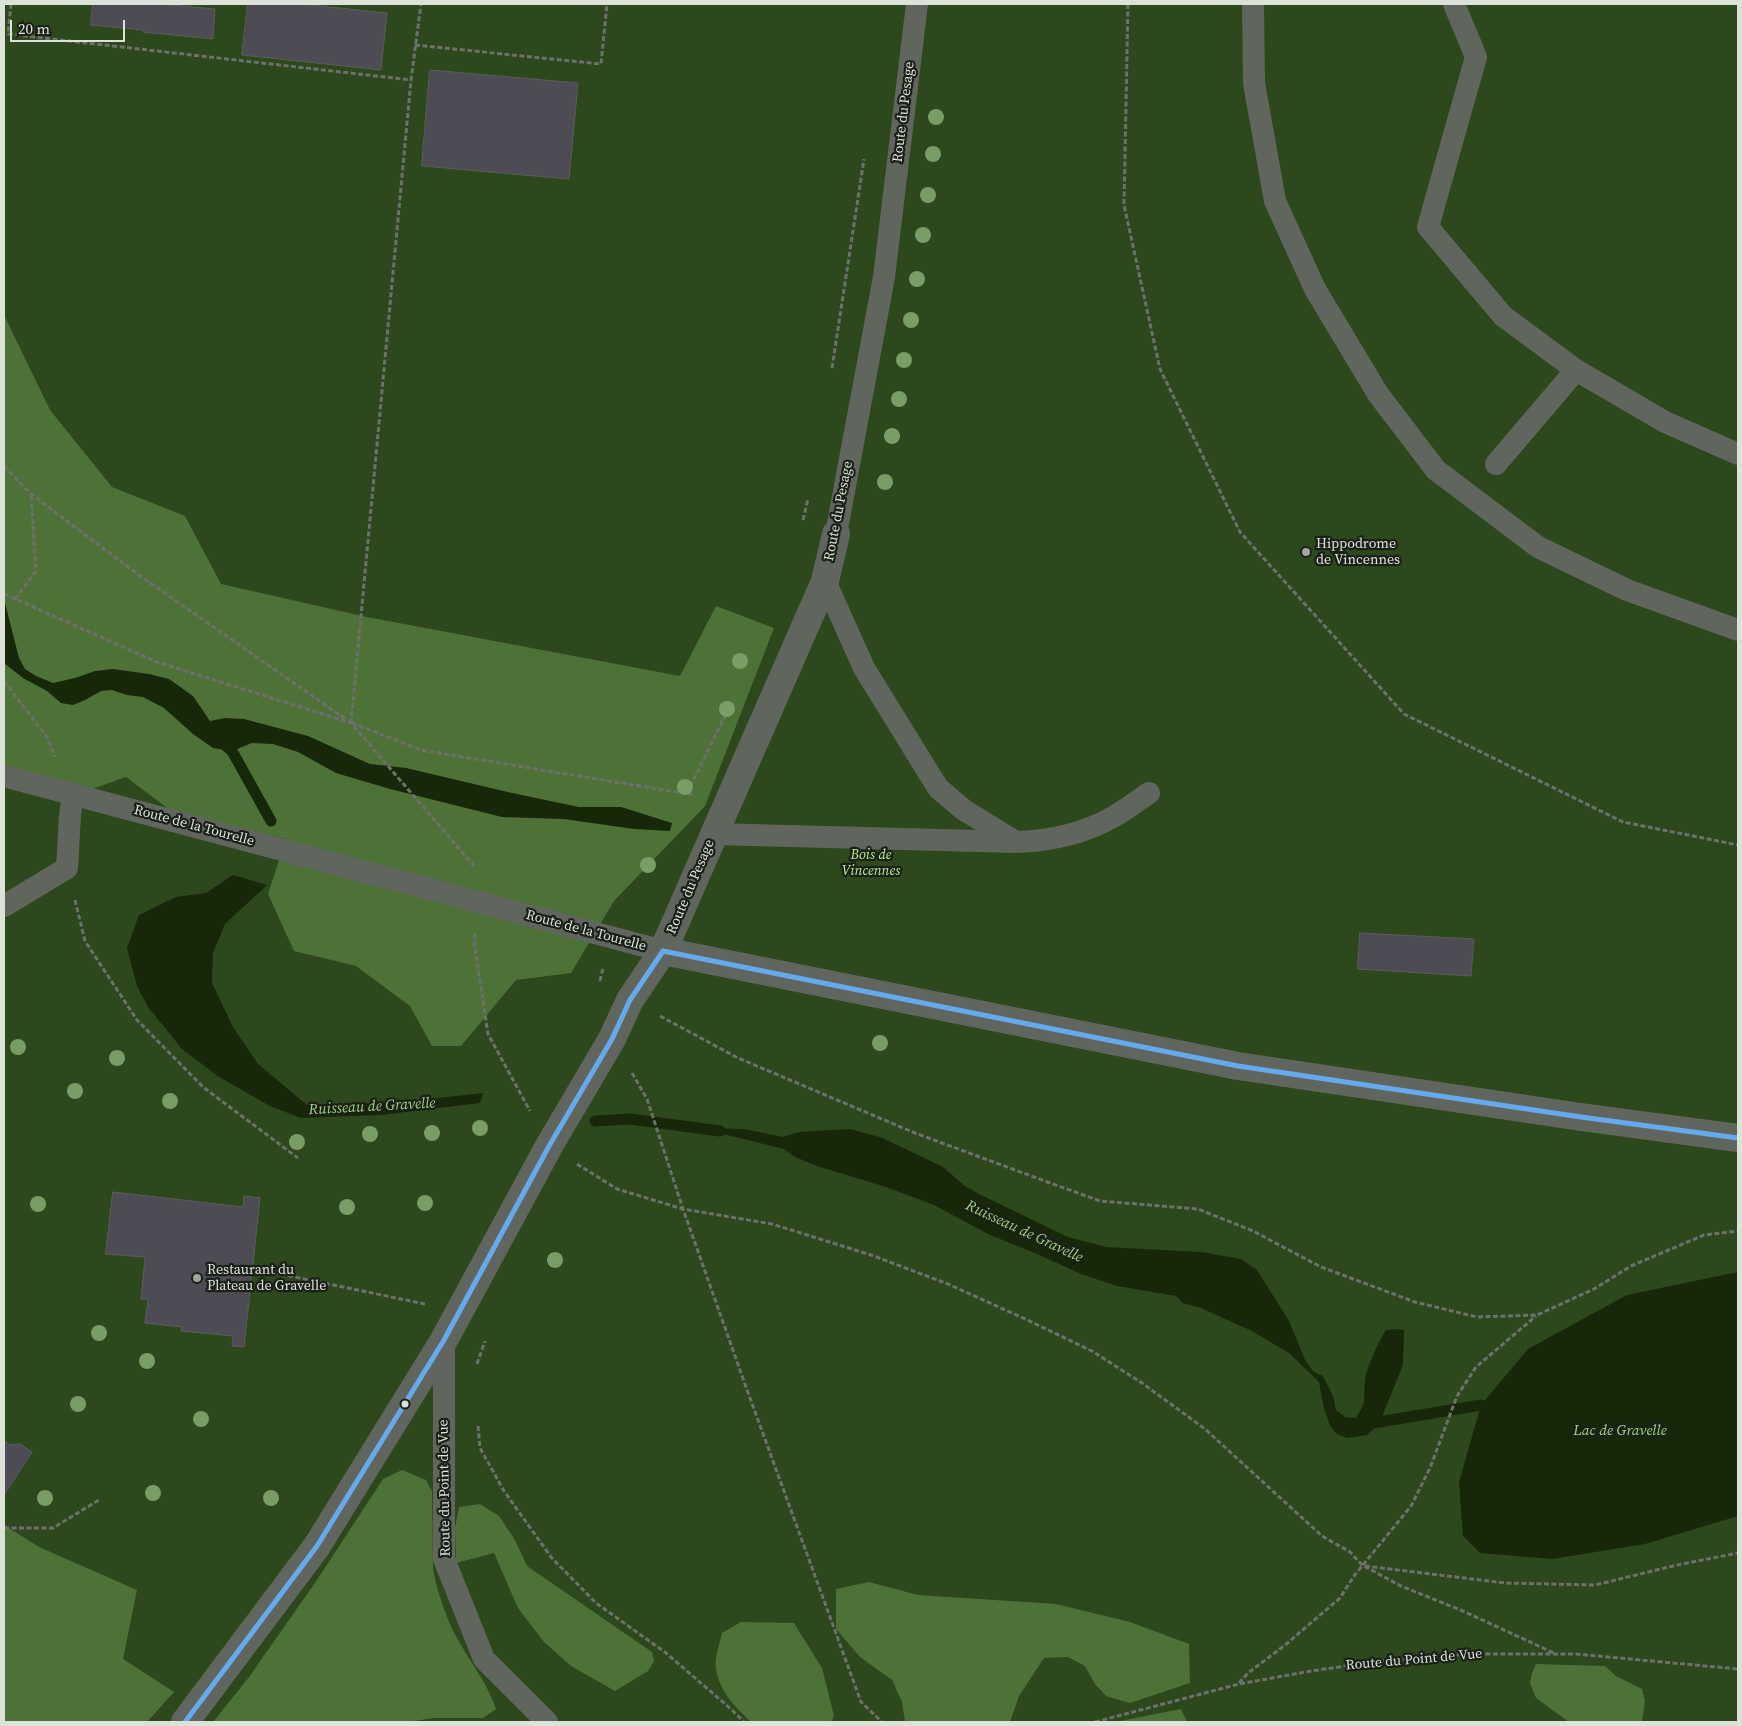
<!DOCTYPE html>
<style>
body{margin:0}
#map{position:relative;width:1742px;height:1726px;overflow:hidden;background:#30362e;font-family:"Source Serif 4",serif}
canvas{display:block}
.frame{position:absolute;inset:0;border:5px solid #dce2d8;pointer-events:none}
.scale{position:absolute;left:10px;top:20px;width:115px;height:22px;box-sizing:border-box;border:2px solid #dce2d8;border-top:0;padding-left:6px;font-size:15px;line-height:18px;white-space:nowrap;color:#dce2d8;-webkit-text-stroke:4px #1a1f18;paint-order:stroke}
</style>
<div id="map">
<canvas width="1742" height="1726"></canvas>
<div class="frame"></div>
<div class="scale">20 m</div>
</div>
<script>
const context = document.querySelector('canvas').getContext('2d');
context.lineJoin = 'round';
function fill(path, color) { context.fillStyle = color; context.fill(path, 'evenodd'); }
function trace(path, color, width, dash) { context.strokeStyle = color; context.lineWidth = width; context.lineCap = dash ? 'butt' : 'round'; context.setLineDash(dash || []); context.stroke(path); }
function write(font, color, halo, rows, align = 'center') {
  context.font = font + ' "Source Serif 4",serif'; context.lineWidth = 4.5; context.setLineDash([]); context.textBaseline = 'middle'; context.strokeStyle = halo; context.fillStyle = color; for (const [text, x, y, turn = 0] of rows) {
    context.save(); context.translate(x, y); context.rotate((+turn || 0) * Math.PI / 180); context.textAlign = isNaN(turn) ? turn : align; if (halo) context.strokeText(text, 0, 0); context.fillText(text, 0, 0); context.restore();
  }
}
fill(new Path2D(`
 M4 4H1738V1722H4Z`), '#2d481c');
fill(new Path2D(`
 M4 315 50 410 112 487 185 516 221 584 367 617 680 676 716 606 774 628 705 806 614 901 571 973 516 980 461 1046H432L410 1006 356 966 294 951 268 894 286 839 174 813 126 777 64 799 4 778Z
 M402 1470 426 1480 432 1491 433 1569C436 1587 443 1607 450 1624 463 1654 486 1678 496 1709L483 1718H434L408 1722H213L249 1677 317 1580 383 1479Z
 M480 1504 499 1516 515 1540 527 1566 652 1652 654 1661 648 1671 615 1691 571 1666 544 1642 518 1608 494 1553 456 1563 455 1528 459 1507Z
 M4 1525 39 1547 137 1590 123 1659 174 1692 147 1722H4Z
 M869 1582 918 1595 1056 1604 1130 1622 1189 1644 1190 1683 1130 1703 1106 1696 1095 1684 1085 1666 1068 1657 1044 1658 1019 1696 1010 1722H905L902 1702 892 1680 860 1657 836 1629V1589Z
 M741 1622 794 1623 822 1668 834 1716 831 1722H751C735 1706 719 1692 716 1668 714 1658 720 1643 722 1633Z
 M1536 1664 1605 1666 1616 1676 1642 1689 1645 1701 1642 1721 1569 1722 1536 1698 1530 1683 1532 1673Z
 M1181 1709 1187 1722H1115Z`), '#4e7138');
fill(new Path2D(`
 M4 599 19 658 25 669 36 676 53 683 75 678 95 671 113 669 149 674 169 679 193 696 210 721 225 718 244 719 308 736 370 764 406 768 512 793 579 807H621L672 823 670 831 634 829 564 819 502 817 390 789 336 773 298 752 273 744 252 743 232 751 213 748 193 734 164 708 143 697 127 695 112 690 101 691 85 700 73 705 61 703 47 691 23 678 4 663Z
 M233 875 267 885 225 924 213 953 212 983 233 1027 258 1064 307 1105 400 1102 483 1093 480 1103 381 1115 301 1118 270 1106 219 1077 182 1049 148 1007 137 986 127 948 139 915 176 897 206 893Z
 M705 1128 744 1129 783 1137 799 1132 850 1129 880 1137 918 1155 943 1167 965 1186 983 1196 1068 1237 1106 1247 1201 1252 1241 1259 1257 1270 1289 1321 1306 1362 1314 1372 1323 1376 1333 1396 1336 1410 1345 1417 1356 1418C1368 1400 1363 1400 1365 1381 1366 1368 1379 1341 1386 1330L1398 1329 1404 1330 1403 1365 1379 1424 1367 1435 1347 1438 1337 1434 1330 1426 1324 1408 1319 1382 1289 1353 1252 1331 1201 1308 1183 1303 1176 1296 1117 1286 1081 1274 1037 1254 988 1234 934 1205 886 1187 817 1166 795 1157 784 1149 727 1135 705 1133Z
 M1738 1272V1516L1645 1544 1552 1559 1480 1553 1463 1536 1459 1482 1481 1405 1528 1349 1627 1295Z`), '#162809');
trace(new Path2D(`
 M220 741 232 751 271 821
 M595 1121 630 1119 720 1131
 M1367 1424 1481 1405`), '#162809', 11);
const building = new Path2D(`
 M93 4H161L215 9 213 39 143 32V30L91 25Z
 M248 4H300L387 13 381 70 242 55Z
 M430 70 578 83 569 179 422 166Z
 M1360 933 1474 939 1471 976 1358 969Z
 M113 1192 243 1207 244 1196 260 1198 244 1347 232 1346 233 1336 181 1331 182 1327 145 1323 148 1299H141L145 1257 106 1254Z
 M4 1441 10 1445 20 1444 32 1452 4 1495Z`);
fill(building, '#4d4b54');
trace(building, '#5c5d5d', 1);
trace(new Path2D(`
 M11 4 8 34 411 80
 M1128 4 1124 205 1160 369 1240 532 1404 714 1623 822 1738 845
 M415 45 601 64 607 4
 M832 368 864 159
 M4 466 31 494 136 573 347 720
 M803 520 808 499
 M4 594 157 662 351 723 474 866
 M15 599 36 571 31 494
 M4 681 47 737 55 757
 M351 723 411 80 421 4
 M352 723 421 750 694 795
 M687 793 732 702
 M75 900 85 941 137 1020 203 1087 298 1158
 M475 934 474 941 488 1034 530 1111
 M600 981 603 968
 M660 1016 738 1058 915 1133 1053 1184 1100 1201 1198 1209 1253 1231 1321 1267 1415 1302 1477 1317 1537 1315 1594 1289 1631 1266 1704 1235 1738 1231
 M632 1073 647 1099 683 1209 746 1387 861 1702 882 1722
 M577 1164 617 1189 683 1209 772 1224 871 1255 948 1284 1023 1318 1092 1351 1142 1383 1205 1429 1322 1536 1350 1552 1362 1565 1401 1586 1463 1611 1556 1654
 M266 1271 425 1304
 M477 1364 485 1341
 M478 1426 480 1448 504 1491 551 1557 596 1603 666 1653 731 1709 744 1722
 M4 1528H53L99 1500
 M1365 1566 1505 1583 1595 1585 1677 1565 1738 1553
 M1239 1683 1248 1673 1284 1646 1340 1598 1354 1576 1411 1506 1430 1468 1457 1396 1476 1367 1536 1316
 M1095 1722 1239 1684 1311 1671 1382 1661 1471 1654H1576L1738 1669`), '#6c726a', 3, [5, 2.5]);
trace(new Path2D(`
 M1253 4 1254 83 1275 201 1315 289 1378 394 1436 470 1538 547 1627 590 1738 630
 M1454 4 1476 57 1428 227 1503 316 1576 370 1665 422 1738 454
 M1496 464 1576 370
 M836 534 884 277 917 4
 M825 581 864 668 938 788 964 810 1016 842
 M4 776 663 951
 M714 834 1016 842C1050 841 1083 834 1113 817 1126 810 1137 801 1149 793
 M4 906 67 868 70 815 73 794
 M444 1340V1559L484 1659 547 1722`), '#60665e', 22);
trace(new Path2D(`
 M663 951 1238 1066 1581 1117 1738 1138
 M185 1722 317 1546 444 1340 549 1146 612 1039 630 1000 663 951 825 581 836 534`), '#60665e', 28);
trace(new Path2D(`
 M663 951 1238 1066 1581 1117 1738 1138
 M185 1722 317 1546 444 1340 549 1146 612 1039 630 1000 663 951`), '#6ae', 5);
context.fillStyle = '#7a9c66';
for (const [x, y] of [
 [936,117],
 [933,154],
 [928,195],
 [923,235],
 [917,279],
 [911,320],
 [904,360],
 [899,399],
 [892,436],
 [885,482],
 [740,661],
 [727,709],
 [685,787],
 [648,865],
 [880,1043],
 [18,1047],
 [117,1058],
 [75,1091],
 [170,1101],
 [480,1128],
 [432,1133],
 [370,1134],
 [297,1142],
 [425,1203],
 [38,1204],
 [347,1207],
 [555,1260],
 [99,1333],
 [147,1361],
 [78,1404],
 [201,1419],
 [153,1493],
 [45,1498],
 [271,1498]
]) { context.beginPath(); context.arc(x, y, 8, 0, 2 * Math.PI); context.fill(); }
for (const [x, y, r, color] of [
 [1306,552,5,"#a0a69c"],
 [197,1278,5,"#a0a69c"],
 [405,1404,4.5,"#dce2d8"]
]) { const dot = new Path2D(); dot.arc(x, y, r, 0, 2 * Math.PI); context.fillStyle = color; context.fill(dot); trace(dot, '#1a1f18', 2); }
write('14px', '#dce2d8', '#1a1f18', [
 ["Route du Pesage",904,112,-83],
 ["Route du Pesage",839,511,-79],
 ["Route de la Tourelle",194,826,15],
 ["Route du Pesage",691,887,-67],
 ["Route de la Tourelle",586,931,15],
 ["Route du Point de Vue",445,1488,-91],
 ["Route du Point de Vue",1414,1660,-5]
]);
write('14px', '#dce2d8', '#1a1f18', [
 ["Hippodrome",1316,544],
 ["de Vincennes",1316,560],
 ["Restaurant du",207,1270],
 ["Plateau de Gravelle",207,1286]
], 'left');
write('italic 14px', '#b6ef94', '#1a1f18', [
 ["Bois de",871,855],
 ["Vincennes",871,871]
]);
write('italic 15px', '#9cd37a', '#1a1f18', [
 ["Ruisseau de Gravelle",372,1107,-3],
 ["Ruisseau de Gravelle",1024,1232,25],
 ["Lac de Gravelle",1620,1431]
]);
</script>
